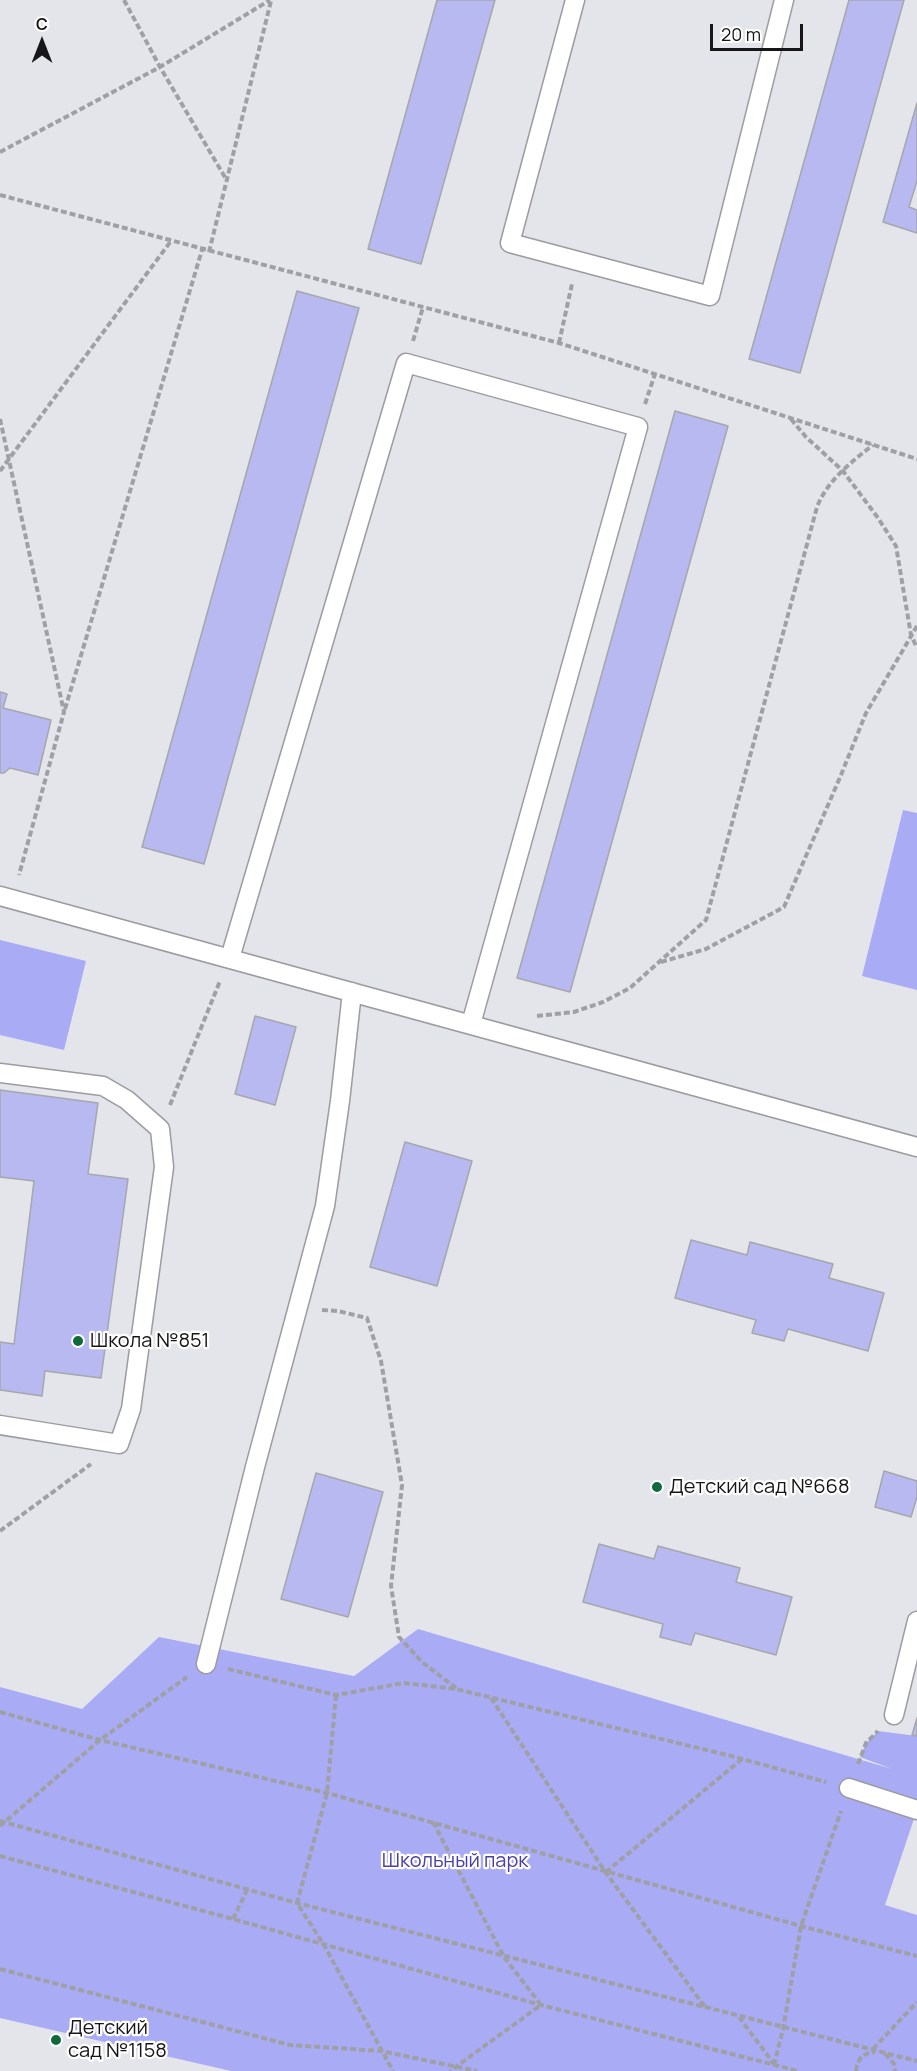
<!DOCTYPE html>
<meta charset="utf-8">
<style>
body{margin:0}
#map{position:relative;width:917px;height:2071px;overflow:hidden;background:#e4e5eb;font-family:Manrope,sans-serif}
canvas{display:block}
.north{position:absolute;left:12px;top:12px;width:60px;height:60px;-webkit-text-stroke:4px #fff;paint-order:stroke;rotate:0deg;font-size:16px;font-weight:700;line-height:24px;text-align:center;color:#161618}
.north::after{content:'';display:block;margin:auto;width:21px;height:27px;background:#161618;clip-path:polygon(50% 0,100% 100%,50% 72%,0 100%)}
.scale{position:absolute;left:710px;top:24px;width:93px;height:27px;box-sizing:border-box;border:3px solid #161618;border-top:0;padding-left:8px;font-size:18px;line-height:21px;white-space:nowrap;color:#161618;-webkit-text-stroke:4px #fff;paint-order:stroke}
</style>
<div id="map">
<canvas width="917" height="2071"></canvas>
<div class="north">С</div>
<div class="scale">20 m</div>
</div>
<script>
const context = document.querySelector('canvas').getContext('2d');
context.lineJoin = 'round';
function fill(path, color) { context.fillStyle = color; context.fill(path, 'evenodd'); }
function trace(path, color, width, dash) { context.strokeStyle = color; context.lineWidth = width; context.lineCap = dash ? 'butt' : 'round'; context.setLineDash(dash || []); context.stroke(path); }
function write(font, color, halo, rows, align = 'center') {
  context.font = font + ' Manrope,sans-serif'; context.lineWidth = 4.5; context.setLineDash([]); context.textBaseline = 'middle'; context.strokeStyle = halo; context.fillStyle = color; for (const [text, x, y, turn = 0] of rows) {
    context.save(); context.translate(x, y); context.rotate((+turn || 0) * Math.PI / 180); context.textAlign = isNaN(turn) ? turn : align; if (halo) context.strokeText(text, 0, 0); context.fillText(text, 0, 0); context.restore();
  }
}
fill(new Path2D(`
 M903 810 917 813V990L862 976Z
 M0 940 86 961 64 1050 0 1035Z
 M418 1629 892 1769 860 1757 866 1743 878 1731 917 1736V1810L885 1905 917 1915V2071H231L0 2018V1687L82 1709 159 1637 354 1676Z`), '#a9abf4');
const building = new Path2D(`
 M437 0H495L421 264 368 249Z
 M849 0H904L800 373 749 359Z
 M917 103V181L909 207 917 210V233L883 222Z
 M297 291 359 308 204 864 142 847Z
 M675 411 728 426 570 992 517 978Z
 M0 692 7 694 3 708 51 720 38 775 10 768 4 773H0Z
 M255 1016 296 1027 275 1105 235 1094Z
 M0 1090 98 1103 88 1174 128 1179 101 1378 45 1371 42 1396 0 1390V1342L14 1344 34 1181 0 1177Z
 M405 1142 472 1161 437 1286 370 1267Z
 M691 1240 747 1255 750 1242 833 1264 829 1278 884 1293 868 1351 788 1329 784 1341 752 1333 756 1320 675 1298Z
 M884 1471 917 1481V1497L911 1517 875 1507Z
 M316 1473 383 1492 348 1617 281 1599Z
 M599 1544 654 1559 658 1546 740 1568 736 1582 792 1597 776 1655 695 1633 691 1645 660 1637 663 1624 583 1602Z
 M917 1718V1736L912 1735Z`);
fill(building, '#b7b9f0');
trace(building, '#a6a6ac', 1.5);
const service = new Path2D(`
 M575 0 510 243 710 296 784 0
 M0 896 917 1147
 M230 958 406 363 638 427 471 1024
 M0 1073 103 1086 127 1100 160 1129 164 1167 131 1409 119 1444 0 1425
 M206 1664 255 1467 325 1206 340 1101 352 992
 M894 1715 917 1621
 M849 1788 917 1810`);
trace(service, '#9b9ba1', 21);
trace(new Path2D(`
 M124 0 160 67 226 179
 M0 152 160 67 270 0
 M0 195 559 343 917 459
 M209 252 271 1
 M413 341 423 307
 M559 343 572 284
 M645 404 655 374
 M0 419 64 712 19 875
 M791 419 806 437 843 471 878 518 896 546 911 635 917 648
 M0 471 171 241
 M65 709 202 250
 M661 962 706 949 784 907 841 775 866 713 917 626
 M537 1016 574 1012 603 1002 630 988 706 920 817 507C827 481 851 462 873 445
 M170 1105 220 981
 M322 1310 338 1311 367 1318 381 1361 402 1485 391 1586 399 1637 422 1662 456 1688
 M0 1531 91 1464
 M228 1669 336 1695 404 1683 456 1689 731 1756 826 1782
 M336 1695 327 1793 297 1903 324 1945 393 2071
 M491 1698 606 1873 705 2007
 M0 1712 100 1740 327 1793 801 1926 917 1956
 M858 1764 866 1743 878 1731
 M0 1821 297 1903 917 2061
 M433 1822 504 1957 541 2005 450 2071
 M0 1826 100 1740 187 1677
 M0 1856 233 1919 541 2005 798 2071
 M606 1872 742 1759
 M233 1919 248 1888
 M0 1969 290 2045 381 2051 477 2071
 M739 2017 774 2064
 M873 2049 917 2002
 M885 2054 894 2064 895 2071
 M774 2065 783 2029 801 1926 841 1811
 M856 2071C857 2059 863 2053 875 2052`), '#9fa0a5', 4, [6, 3]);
trace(service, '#fff', 18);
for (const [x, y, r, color] of [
 [78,1341,6,"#10693c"],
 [657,1487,6,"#10693c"],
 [56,2040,6,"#10693c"]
]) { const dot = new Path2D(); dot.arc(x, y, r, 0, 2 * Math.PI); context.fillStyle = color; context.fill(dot); trace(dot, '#fff', 2); }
write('20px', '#161618', '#fff', [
 ["Школа №851",90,1341],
 ["Детский сад №668",669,1487],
 ["Детский",68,2028],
 ["сад №1158",68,2051]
], 'left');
write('20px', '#4b40a7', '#fff', [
 ["Школьный парк",455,1861]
]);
</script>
